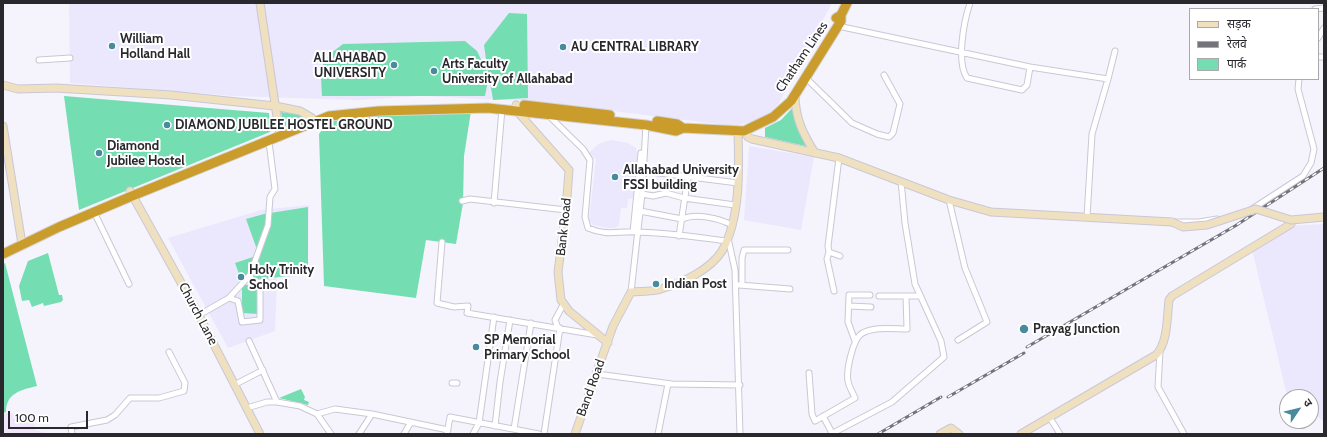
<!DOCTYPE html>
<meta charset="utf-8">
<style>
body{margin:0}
#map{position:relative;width:1327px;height:437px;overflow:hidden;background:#f5f4fd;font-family:Cabin,"Noto Sans Devanagari",sans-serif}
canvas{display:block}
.frame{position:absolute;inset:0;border:4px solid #29282d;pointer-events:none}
.legend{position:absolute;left:1189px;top:8px;width:130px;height:72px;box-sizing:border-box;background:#fff;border:1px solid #a9a9ab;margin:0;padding:5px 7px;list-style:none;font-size:12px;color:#29282d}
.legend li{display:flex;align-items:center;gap:8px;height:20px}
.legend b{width:20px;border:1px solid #a9a9ab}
.north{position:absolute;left:1279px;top:389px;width:40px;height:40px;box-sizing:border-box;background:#fff;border:1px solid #a9a9ab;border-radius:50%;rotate:55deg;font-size:11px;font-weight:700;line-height:16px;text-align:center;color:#29282d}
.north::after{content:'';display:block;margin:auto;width:14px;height:18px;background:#498b9c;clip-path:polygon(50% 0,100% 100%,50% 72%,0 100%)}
.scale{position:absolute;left:8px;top:411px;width:80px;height:18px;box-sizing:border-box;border:2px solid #29282d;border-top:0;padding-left:5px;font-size:12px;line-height:14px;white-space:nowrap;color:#29282d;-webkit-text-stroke:3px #fff;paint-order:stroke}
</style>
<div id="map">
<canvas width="1327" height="437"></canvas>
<div class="frame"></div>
<ul class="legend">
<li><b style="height:5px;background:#efe1bf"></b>सड़क</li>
<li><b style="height:5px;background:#74737a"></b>रेलवे</li>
<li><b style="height:11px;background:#74deb2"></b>पार्क</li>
</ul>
<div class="north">उ</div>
<div class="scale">100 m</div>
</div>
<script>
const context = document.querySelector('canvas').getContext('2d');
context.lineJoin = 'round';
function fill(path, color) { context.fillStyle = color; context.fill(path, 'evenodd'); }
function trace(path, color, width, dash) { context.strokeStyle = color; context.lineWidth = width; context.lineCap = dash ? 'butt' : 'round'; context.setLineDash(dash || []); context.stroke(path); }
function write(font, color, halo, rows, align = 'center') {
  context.font = font + ' Cabin,sans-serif'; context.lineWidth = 4; context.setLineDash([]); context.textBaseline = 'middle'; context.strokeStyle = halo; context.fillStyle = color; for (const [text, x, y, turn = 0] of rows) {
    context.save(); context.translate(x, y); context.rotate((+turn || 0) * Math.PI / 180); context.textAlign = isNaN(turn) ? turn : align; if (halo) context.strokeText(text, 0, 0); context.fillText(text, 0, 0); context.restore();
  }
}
fill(new Path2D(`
 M69 3H832L779 103 765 118 734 126 540 102 423 96 358 100 234 96 70 83Z
 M611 140 628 143 636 148 638 156 636 164 638 170 635 185V198L628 199 627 208H621L619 225 615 228H608L593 225 589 220 596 159 589 153 598 144Z
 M749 146 814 157 801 230 744 220Z
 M309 205 308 275 277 278 275 331 228 348 168 238 261 210Z
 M1324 224V422L1311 411V397H1294L1286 391 1251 245 1284 226Z`), '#ebe7fd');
fill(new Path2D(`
 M7 413 33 415 35 430 50 434H3V414Z`), '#f1e6fb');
fill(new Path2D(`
 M509 13 527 14 528 98 493 100 489 75 485 96H322C321 66 317 63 343 44L465 41 477 51 488 74 484 45Z
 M64 96 269 113 270 132 79 210Z
 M796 104 800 120 814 148 765 137V128L781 120Z
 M471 111 464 156 463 203 456 244 426 240 416 298 324 286 319 134 325 126 338 117Z
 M281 112 315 117 284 130Z
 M308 207V273L242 282 235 263 259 255 246 219 264 214Z
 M48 253 59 295H62L63 300 61 302 44 306 43 303 32 307 29 300 22 301 19 286 28 261Z
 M5 263 37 386C21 390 6 393 6 412L3 413V264Z
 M242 285H259L258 314 242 313Z
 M301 389 305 397 304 400 309 402 308 405 279 398Z`), '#74deb2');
const street = new Path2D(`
 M970 3C964 21 956 62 967 78L1022 90 1027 85 1030 67
 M1315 9 1324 8
 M838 26 1030 67 1108 79 1092 134 1087 217
 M1318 38 1324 28
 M1318 57H1324
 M39 60 70 58
 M805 77 852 123 877 134 889 137 893 133 900 104 884 75
 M1108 79 1115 51
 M549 116 583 149 590 160 585 217 588 228C609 237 619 230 639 232 668 233 698 237 726 241
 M839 158 828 246 829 252 840 256
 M643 171 738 183
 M642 194 653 196 666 193 684 198 735 205
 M949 200 965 268 987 322 958 340
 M462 201 470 199 566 210
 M494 203 502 109
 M1252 209 1303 176 1311 163 1314 149 1298 89 1299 79
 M640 211 682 219C696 213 718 218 732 225
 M94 212 129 284
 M1173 222H1199L1217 219
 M633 232 641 153
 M679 236 688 177
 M728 238 735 270 740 434
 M442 242 437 303 454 307 468 306 467 313 597 335
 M829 252 827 259 834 291
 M739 285 790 289
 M742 285V258L744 250H788
 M631 292 642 194 646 125
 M879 296H919
 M229 298 238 301 242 322 260 320V282L252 283 250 275
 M849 306 871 307
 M199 315 229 298 250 275 268 225 270 197 275 189 269 142
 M558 328 555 320 563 305
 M249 341 277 402
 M855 341 848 322 849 295H870
 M1160 351 1158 387 1184 434
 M809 373 812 414 815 421 855 398C853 393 849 387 848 381 846 370 853 340 861 334 873 326 894 329 907 329L906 296
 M597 374 672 384 740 385
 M452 383H457
 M234 385 263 370
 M247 408 267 402H277L300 406 317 414 331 434
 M317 414 335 409 372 414 448 430
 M823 416 832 433
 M1050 418 1060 434
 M495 426 500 382 510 320
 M514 429 531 323
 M72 434 71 427 107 420 115 415 130 398H159L184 391 185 383 169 352
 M359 434 372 414
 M404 434 411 422
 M447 434 450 417 539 434
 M473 434 479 423 494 317
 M544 434 560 328
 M658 434 668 384
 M831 434 892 402 944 357 941 341 915 284 905 223 901 181`);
const secondary = new Path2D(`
 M260 3 280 137
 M3 85 18 89 56 88 171 95 275 106 300 111 312 118
 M795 94C795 118 803 134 815 153
 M516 105V110L569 170 566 210 558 272 561 300 569 311 608 343
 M3 126 22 244
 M744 131 748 137 752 139 839 158 949 200 991 212 1172 222
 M130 191 194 306 260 434
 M575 434 613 326 631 292C641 291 652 292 661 289 682 283 710 270 722 251 741 218 739 168 738 131
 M940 434 951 428 959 434
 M1021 434 1156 355C1168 343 1167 316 1169 300L1172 296 1291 224`);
const highway = new Path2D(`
 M836 18 841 15 847 3
 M524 105 610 115
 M657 121 677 124 683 128
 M3 254 59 227 132 196 329 116 379 111 488 108 646 125 676 131 683 128 744 131 773 117 791 101 841 21V15`);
trace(street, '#cac7d6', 7);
trace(secondary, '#cac7d6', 9);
trace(highway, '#d4d4d5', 11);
trace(street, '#fff', 5);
trace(secondary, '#efe1bf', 7);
trace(highway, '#ca9c2b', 9);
const rail = new Path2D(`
 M1027 347 1235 226 1324 168
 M948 397 1024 353
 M878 434 941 397`);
trace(rail, '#74737a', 3);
trace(rail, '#fff', 1.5, [4.5]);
const secondaryBridge = new Path2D(`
 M1172 222 1183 227 1207 225 1256 209 1291 220 1324 217`);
trace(secondaryBridge, '#cac7d6', 9, []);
trace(secondaryBridge, '#efe1bf', 7);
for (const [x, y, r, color] of [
 [112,46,4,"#498b9c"],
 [563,47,4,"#498b9c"],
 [394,65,4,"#498b9c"],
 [434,71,4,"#498b9c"],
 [167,125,4,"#498b9c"],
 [99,153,4,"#498b9c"],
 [615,177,4,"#498b9c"],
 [241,277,4,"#498b9c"],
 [656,284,4,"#498b9c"],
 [1024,329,5,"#498b9c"],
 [476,347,4,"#498b9c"]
]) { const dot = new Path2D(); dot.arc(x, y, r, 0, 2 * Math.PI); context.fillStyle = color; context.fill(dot); trace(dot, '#fff', 1.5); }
write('bold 13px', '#29282d', '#fff', [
 ["William",120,39],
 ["Holland Hall",120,54],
 ["AU CENTRAL LIBRARY",571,47],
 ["ALLAHABAD",386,58,"right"],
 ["UNIVERSITY",386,73,"right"],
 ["Arts Faculty",442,64],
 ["University of Allahabad",442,79],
 ["DIAMOND JUBILEE HOSTEL GROUND",175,125],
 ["Diamond",107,146],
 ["Jubilee Hostel",107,161],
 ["Allahabad University",623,170],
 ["FSSI building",623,185],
 ["Holy Trinity",249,270],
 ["School",249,285],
 ["Indian Post",664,284],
 ["Prayag Junction",1033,329],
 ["SP Memorial",484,340],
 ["Primary School",484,355]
], 'left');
write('13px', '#29282d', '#fff', [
 ["Chatham Lines",802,57,-56],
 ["Bank Road",564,227,-84],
 ["Church Lane",198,314,62],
 ["Band Road",591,388,-70]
]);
</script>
